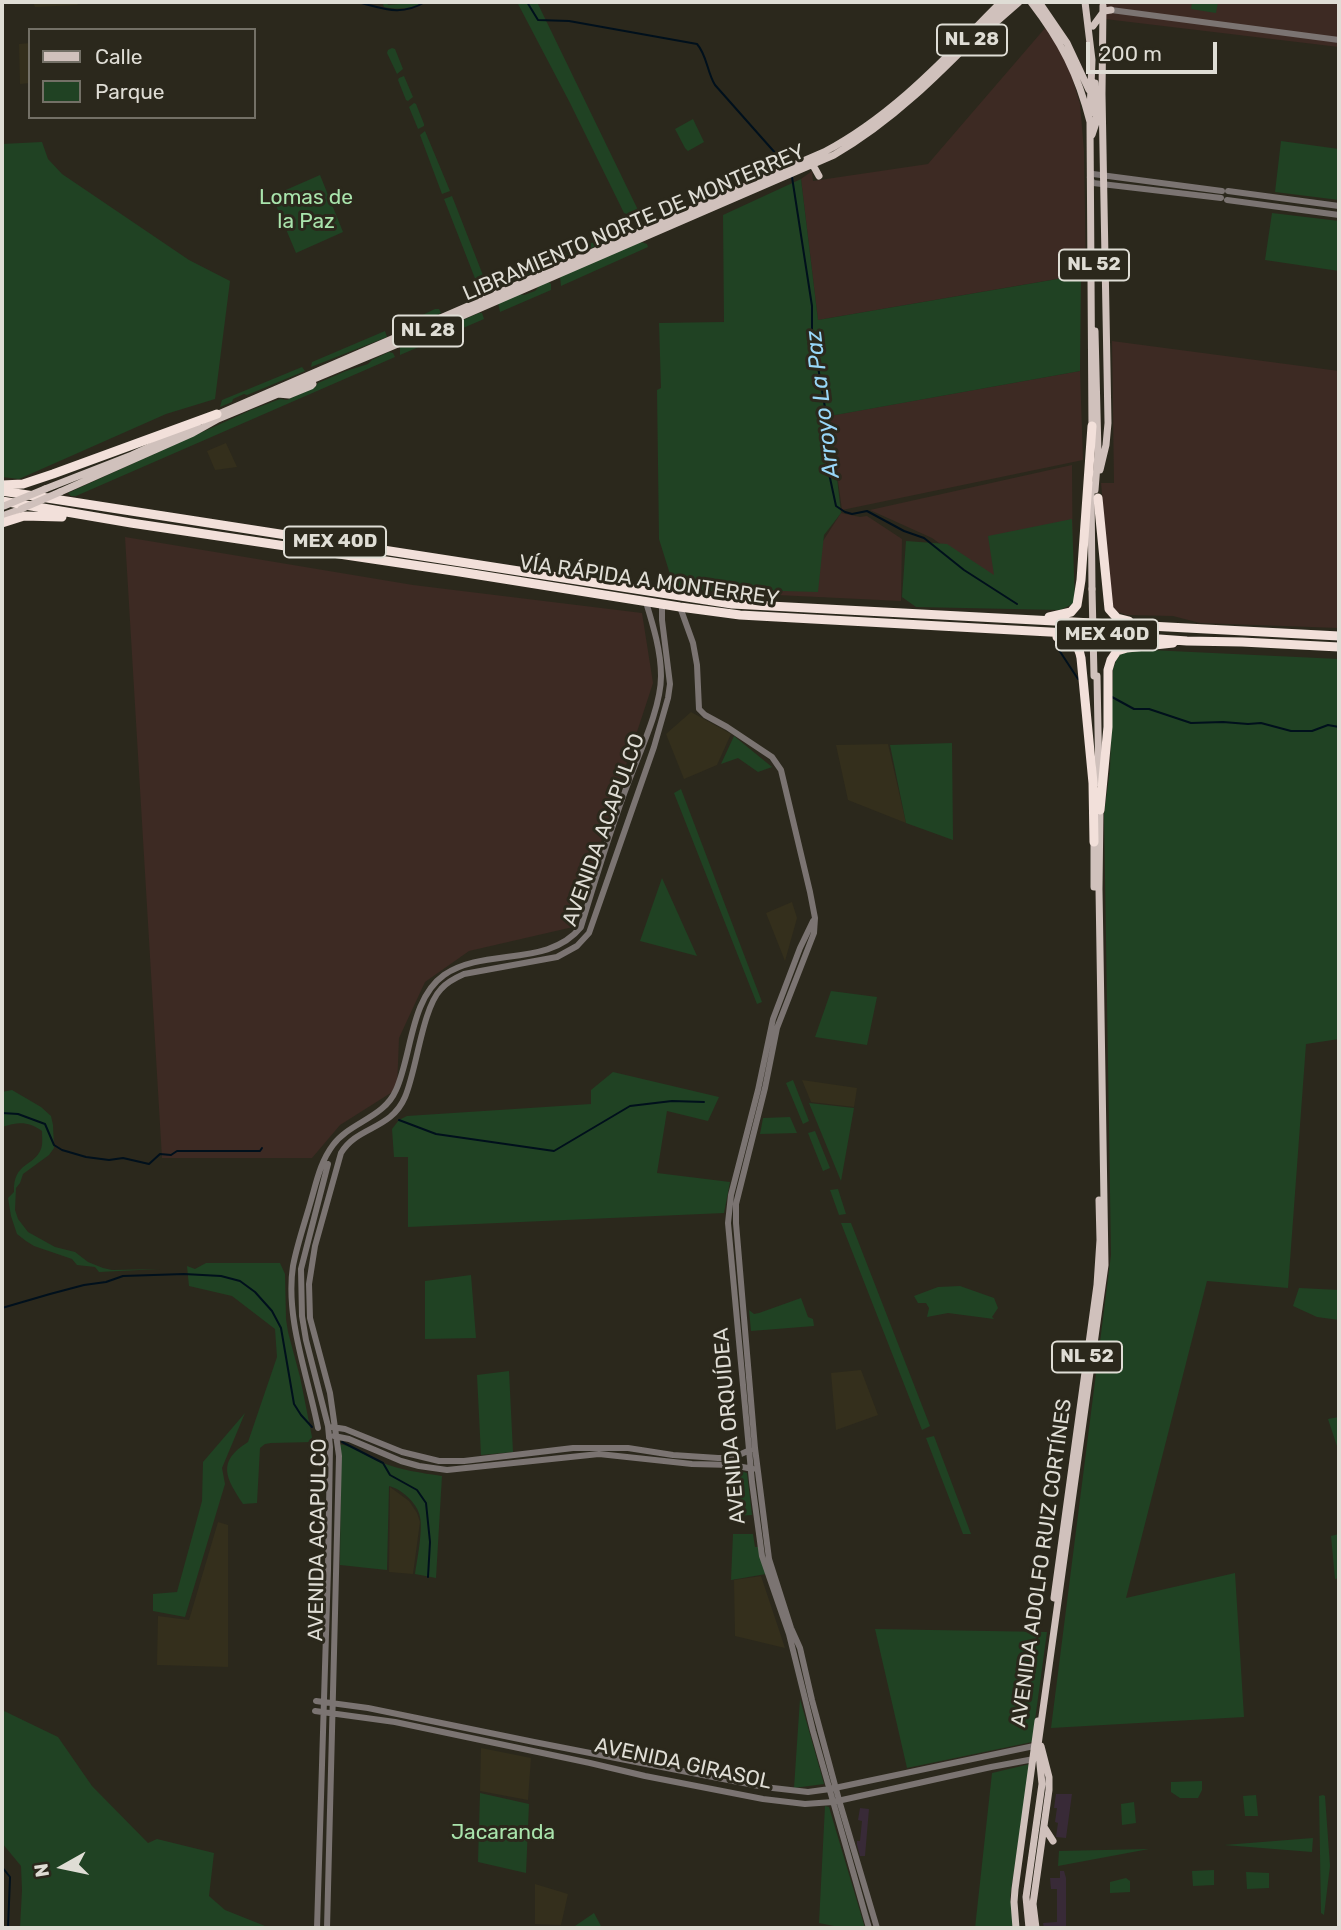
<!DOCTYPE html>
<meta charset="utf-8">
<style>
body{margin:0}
#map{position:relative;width:1341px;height:1930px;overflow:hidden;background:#2b281c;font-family:Rubik,sans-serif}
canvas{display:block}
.frame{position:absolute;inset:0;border:4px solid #dfddd5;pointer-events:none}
.legend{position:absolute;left:28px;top:28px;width:228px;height:91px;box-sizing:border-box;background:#2b281c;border:2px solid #737066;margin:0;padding:9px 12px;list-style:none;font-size:21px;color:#dfddd5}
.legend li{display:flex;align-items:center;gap:14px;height:35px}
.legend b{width:35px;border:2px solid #737066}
.north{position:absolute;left:28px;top:1832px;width:70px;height:70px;-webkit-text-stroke:5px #2b281c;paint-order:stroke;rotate:261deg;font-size:19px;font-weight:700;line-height:28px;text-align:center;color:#dfddd5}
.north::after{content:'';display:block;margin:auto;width:24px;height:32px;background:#dfddd5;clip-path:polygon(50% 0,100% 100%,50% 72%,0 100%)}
.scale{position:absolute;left:1086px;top:42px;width:131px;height:32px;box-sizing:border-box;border:4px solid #dfddd5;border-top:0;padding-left:9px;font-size:21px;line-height:24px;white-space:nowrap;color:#dfddd5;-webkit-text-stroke:5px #2b281c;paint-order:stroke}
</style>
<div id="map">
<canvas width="1341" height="1930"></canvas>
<div class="frame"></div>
<ul class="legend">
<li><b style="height:9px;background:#d0c1bc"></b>Calle</li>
<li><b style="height:19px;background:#204223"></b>Parque</li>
</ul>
<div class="north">N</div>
<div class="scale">200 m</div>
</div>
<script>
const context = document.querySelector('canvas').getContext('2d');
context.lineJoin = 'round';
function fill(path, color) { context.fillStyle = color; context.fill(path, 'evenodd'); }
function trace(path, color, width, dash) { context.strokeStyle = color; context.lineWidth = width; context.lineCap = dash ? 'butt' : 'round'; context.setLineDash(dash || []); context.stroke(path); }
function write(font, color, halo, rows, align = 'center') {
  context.font = font + ' Rubik,sans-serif'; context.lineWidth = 6; context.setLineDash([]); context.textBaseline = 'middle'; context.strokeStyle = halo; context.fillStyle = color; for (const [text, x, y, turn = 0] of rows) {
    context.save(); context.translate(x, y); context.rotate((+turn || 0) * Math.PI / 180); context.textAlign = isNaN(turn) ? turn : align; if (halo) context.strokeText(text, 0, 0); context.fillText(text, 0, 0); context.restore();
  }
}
fill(new Path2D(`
 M1056 1794H1072L1066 1838 1056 1837 1058 1823 1055 1822 1057 1808H1054Z
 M860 1808 869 1809 865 1856H860L857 1845V1841H860L862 1821 858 1820Z
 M1060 1871H1064L1066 1878V1928H1044L1043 1923 1057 1922V1889H1051L1050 1878H1060Z`), '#382a37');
fill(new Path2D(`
 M1098 2H1339V47L1105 19Z
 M1046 27 1068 64 1080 104 1084 151 1086 274 818 320 801 179 812 171 813 181 928 164Z
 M1112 341 1339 371V628L1200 623 1173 616 1127 615 1118 612 1112 605 1101 483H1114Z
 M1080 371 1083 460 842 510 829 416Z
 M1072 465 1073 601 1026 604 932 538 870 510Z
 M841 513 860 517 867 516 902 539 901 601 756 594 765 569 823 541Z
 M125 537 413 585 642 613 653 683 573 927 469 951 425 982 399 1038 397 1089 340 1125 312 1158H162Z`), '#3d2a23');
fill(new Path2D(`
 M33 2H76L78 5 35 7Z
 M30 43V83L20 84 19 44Z
 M226 443 237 467 215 470 207 451Z
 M691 712 731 734 717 765 684 779 666 734Z
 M888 744 906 823 848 800 836 745Z
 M792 902 797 918 785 961 766 913Z
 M802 1080 857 1088 854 1107 811 1102Z
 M861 1370 878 1415 836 1430 831 1373Z
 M390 1487 409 1501 417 1513 420 1522 413 1574 389 1572Z
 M218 1522 228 1525V1667L157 1665 158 1616 189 1620Z
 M761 1576 785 1648 735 1636 734 1580Z
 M481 1748 531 1758 528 1800 480 1791Z
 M535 1884 568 1894 561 1925 535 1924Z`), '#342f1c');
fill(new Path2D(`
 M373 2H387L388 5 424 2C411 9 399 10 384 7L383 4Z
 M517 2H537L638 210 627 214 624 213 570 103Z
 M1192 2H1218L1216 13 1191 9Z
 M392 48 395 49 403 69 397 74 387 53 388 50Z
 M404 76 413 97 408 101 406 100 398 80 399 78Z
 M414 103 416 104 424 124V126L418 129 409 107Z
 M693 119 704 142 688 151 685 148 675 129Z
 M425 131 450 191 442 194 420 135Z
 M1281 141 1339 149V200L1275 192Z
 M42 142 48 159 62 174 189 260 230 281 215 399 166 414 19 479 2 477V144Z
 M320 175 343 232 296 253 272 196Z
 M801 179 818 320 1081 275 1080 371 830 416 841 513 824 535 818 592 748 590 738 594 674 587 659 539 657 390 661 388 659 323 724 322 723 215Z
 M452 196 486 283 478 286 444 199Z
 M1272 213 1339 221V271L1265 260Z
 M620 231 626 233 582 252C574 252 566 254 561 261L495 288V284Z
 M641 242 647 244 648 247 561 286 560 276Z
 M549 282 551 284V290L500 312 498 303 519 294 524 295 535 291 540 285Z
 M435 309H439L441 313 419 322 416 321 405 326 404 329 393 333V329Z
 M479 313H482L484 319 400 355V347Z
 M385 331 387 337 311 367 312 362Z
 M389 352 393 353 395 357 76 496H71L68 493 251 410 280 399 287 400 315 387 318 383 346 371 368 364 372 360Z
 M302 367 305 371 247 395 244 394 233 399 232 402 220 407 222 400Z
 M1072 519 1075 603 1060 610 916 607 902 597 906 541 947 544 994 575 988 536Z
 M1129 649 1339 659V1039L1306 1044 1288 1288 1207 1281 1126 1598 1235 1573 1244 1717 1051 1728 1111 1255 1104 814 1110 770 1113 669 1118 655Z
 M734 736 772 767 758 772 738 758 721 764Z
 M952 743 953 840 906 823 890 745Z
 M681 789 762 1002 757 1004 674 793Z
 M662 878 697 956 640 941Z
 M831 991 877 997 867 1045 815 1037Z
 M613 1072 719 1097 708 1121 667 1111 657 1173 730 1182 724 1213 408 1227V1157H394L392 1129 399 1120 407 1116 591 1104V1090Z
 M793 1080 809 1121 803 1124 786 1083Z
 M12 1090 41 1107 51 1116 53 1125 54 1148 49 1155 23 1174 20 1183 16 1188 15 1210 18 1219 28 1232 55 1247 75 1252 88 1262 103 1268 112 1270 160 1269 99 1272 95 1267 77 1265 72 1259 34 1246 26 1241 17 1234 11 1216 8 1198 14 1192C13 1162 34 1167 41 1149 43 1144 42 1137 42 1131 28 1121 18 1122 2 1127V1092Z
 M809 1103 854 1108 841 1181Z
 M790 1117 797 1133 760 1134 763 1118Z
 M815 1131 830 1168 823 1171 808 1133Z
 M838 1189 846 1214 839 1215 830 1190Z
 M841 1223H851L930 1426 922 1430Z
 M206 1263H280L285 1274 286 1319 288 1332 300 1377 313 1442 271 1443 265 1444 260 1448 257 1503 243 1504C226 1478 216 1462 248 1442L277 1357 275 1329 232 1296 189 1286 187 1266 195 1269Z
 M471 1275 476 1338 425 1339V1281Z
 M960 1286 994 1298 998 1308 992 1317 994 1319 948 1313 927 1317 929 1308 926 1303H918L914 1296 938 1287Z
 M1299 1288 1339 1290V1320L1317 1317 1293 1306Z
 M801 1298 808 1317 813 1319 814 1326 751 1331 749 1310 754 1314 759 1313Z
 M509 1371 513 1452 481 1455 477 1375Z
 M245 1413 222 1468 225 1484 185 1617 153 1611V1594L177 1592 202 1501 203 1462Z
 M1339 1417V1452L1328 1419Z
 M934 1436 971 1534H963L926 1438Z
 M338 1444C354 1446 366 1456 380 1462 401 1470 421 1473 442 1476L436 1578 415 1574C417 1560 423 1530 420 1517 418 1504 402 1489 389 1486L387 1570 340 1565 341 1454Z
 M738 1470 747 1473 752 1515 733 1516 735 1471Z
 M733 1534H753L755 1547H759L766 1574 731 1580Z
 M1339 1534V1578L1335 1579 1331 1536Z
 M875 1629 1047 1632 1032 1742 907 1768Z
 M800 1699 824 1784 794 1788Z
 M2 1710 58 1737 92 1786 148 1843 157 1839 214 1853 209 1896 225 1910 270 1928H20L22 1890 21 1866 2 1843Z
 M1030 1764 1010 1897 1014 1928H975L992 1773Z
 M1202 1781V1790L1198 1798H1180L1171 1792V1782Z
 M480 1793 529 1804 526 1873 478 1862Z
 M1256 1795 1258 1816H1245L1243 1796Z
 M1323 1795 1325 1796 1330 1866 1324 1915 1321 1913 1319 1796Z
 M1134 1802 1136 1823 1122 1825 1121 1804Z
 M825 1806 829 1807 865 1928H844L819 1923Z
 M1313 1838 1312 1852 1224 1845Z
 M1149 1849 1058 1866 1059 1851Z
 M1214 1870V1885L1193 1886 1192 1871Z
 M1246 1872 1269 1873V1888L1247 1889Z
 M1126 1878 1130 1881V1892L1110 1893V1882Z
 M594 1913 601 1926 598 1928H572Z`), '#204223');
trace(new Path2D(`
 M357 2C383 8 400 17 425 2
 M527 2 538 20 569 21 697 44C707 55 707 72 715 85L785 164
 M792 177 812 306V332L828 425 827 464 836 506 845 512 852 514 867 511 904 531 924 538 964 570 1017 604
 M1058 642 1059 650 1078 679
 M1112 697 1134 709H1149L1191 723 1223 722 1248 724 1261 723 1291 731H1312L1328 725 1339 727
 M2 1113 18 1114 45 1124 54 1145 62 1150 86 1157 109 1160 123 1158 149 1164 160 1154 171 1155 177 1151H260L262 1148
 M399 1120 436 1134 554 1151 630 1106 672 1101 704 1102
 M2 1308 50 1294 84 1285 106 1282 123 1276 184 1274 221 1276 240 1281 255 1292 272 1311 281 1328 294 1404 301 1415 312 1427
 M342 1442 383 1463 390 1475 417 1490 426 1503 430 1542 428 1577
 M2 1867 10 1877 8 1928`), '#00101c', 2);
trace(new Path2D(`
 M1111 10 1339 40
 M1090 177 1093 174 1222 191
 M1090 178 1093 183 1221 198
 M1228 191 1339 206
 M1227 200 1339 215
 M680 607 693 643 697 665 699 709 705 715 727 727 772 757 781 770 810 892 815 918 814 933 777 1028 765 1088 736 1204V1223L755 1448 769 1559 791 1628 800 1648 812 1700 839 1800 877 1928
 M813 921 800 948 773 1019 758 1090 731 1195 728 1223 752 1482 762 1556 789 1634 813 1731 869 1928
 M332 1427 345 1429 402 1452 439 1461H464L573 1448H628L673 1455 718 1458H732L750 1450
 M318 1428C308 1376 285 1318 293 1266 297 1245 304 1225 310 1204 316 1184 320 1162 333 1145 350 1122 384 1118 396 1090 412 1055 410 999 444 975 485 947 548 968 581 927 596 877 611 827 630 778 641 749 661 707 661 676 661 651 653 625 646 602
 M334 1436 349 1439 401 1461 419 1466 447 1470 599 1454 692 1464 732 1465 753 1469
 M316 1701 368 1708 534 1742 764 1787 808 1792 830 1789 1034 1746
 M315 1711 395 1722 590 1763 645 1776 763 1799 805 1804 833 1802 991 1767 1034 1759
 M317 1928 328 1569 330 1447 328 1426 306 1340 302 1316 301 1269 328 1164
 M327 1928 339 1456 330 1393 310 1318 309 1284 315 1246 341 1153C357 1126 391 1130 405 1097 417 1069 422 1009 441 989 447 982 455 978 464 974L557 957 577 946 589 933 654 747 668 698 670 684 662 620V604`), '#7b7472', 6);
trace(new Path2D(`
 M1031 2C1061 41 1078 74 1090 122L1092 431
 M1039 2 1067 43 1089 90
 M1085 2 1092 60 1090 113
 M995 23 1019 2
 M1093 26 1104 11 1111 10
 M1092 135 1096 123 1095 83
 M809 163 814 167 819 176
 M278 394 289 395 311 386 313 384 310 378
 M214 416 824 152C894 115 946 57 1001 2
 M1100 470 1106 445 1108 423 1102 94 1103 6
 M1091 485 1092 589
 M45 489 132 455 197 425
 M1095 490 1098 453 1095 331
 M60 492 193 433 218 419 393 346 834 155C903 115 954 58 1010 2
 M2 516 21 509
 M1097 676 1099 783
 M1094 839V887
 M1054 1598 1097 1285 1100 1240 1099 1200
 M1044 1827 1053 1841
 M1016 1928 1014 1902 1015 1889 1038 1721
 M1029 1928 1026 1897 1042 1784 1038 1745 1105 1265 1099 889 1100 806
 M1036 1928 1033 1904 1049 1790V1777L1041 1746`), '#d0c1bc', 7);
trace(new Path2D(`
 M2 485 23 484 53 474 217 414
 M2 491 732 604 1339 636
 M1098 498 1109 609 1117 618 1129 621
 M2 501 131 523 460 572 680 607 740 615 1104 635 1187 641 1242 642 1339 647
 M2 523 24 516 62 517
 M1049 617 1071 612 1077 605 1081 580 1092 426
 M1057 637C1072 640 1078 642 1081 658L1093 783 1094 842
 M1100 810 1108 727V670L1111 660 1117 651 1127 648 1173 643`), '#f2e0da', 9);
trace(new Path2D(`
 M4 506 45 489
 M21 509 60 492
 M1092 589 1094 676`), '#d0c1bc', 7);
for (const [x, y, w] of [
 [972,40,70],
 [1094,265,70],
 [428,331,70],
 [335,542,102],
 [1107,635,102],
 [1087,1357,70]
]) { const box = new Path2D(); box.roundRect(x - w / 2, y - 15.5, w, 31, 5); context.fillStyle = '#2b281c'; context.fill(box); trace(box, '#dfddd5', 2); }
write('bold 19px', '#dfddd5', null, [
 ["NL 28",972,40],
 ["NL 52",1094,265],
 ["NL 28",428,331],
 ["MEX 40D",335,542],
 ["MEX 40D",1107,635],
 ["NL 52",1087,1357]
]);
write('21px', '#a9e4ac', '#2b281c', [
 ["Lomas de",306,198],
 ["la Paz",306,222],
 ["Jacaranda",503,1833]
]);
write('21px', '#dfddd5', '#2b281c', [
 ["LIBRAMIENTO NORTE DE MONTERREY",634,223,-23],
 ["VÍA RÁPIDA A MONTERREY",649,581,8],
 ["AVENIDA ACAPULCO",604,830,-70],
 ["AVENIDA ORQUÍDEA",730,1426,-95],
 ["AVENIDA ACAPULCO",318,1540,-89],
 ["AVENIDA ADOLFO RUIZ CORTÍNES",1042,1563,-82],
 ["AVENIDA GIRASOL",683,1764,12]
]);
write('italic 23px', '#98d6f7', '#2b281c', [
 ["Arroyo La Paz",823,404,-97]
]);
</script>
